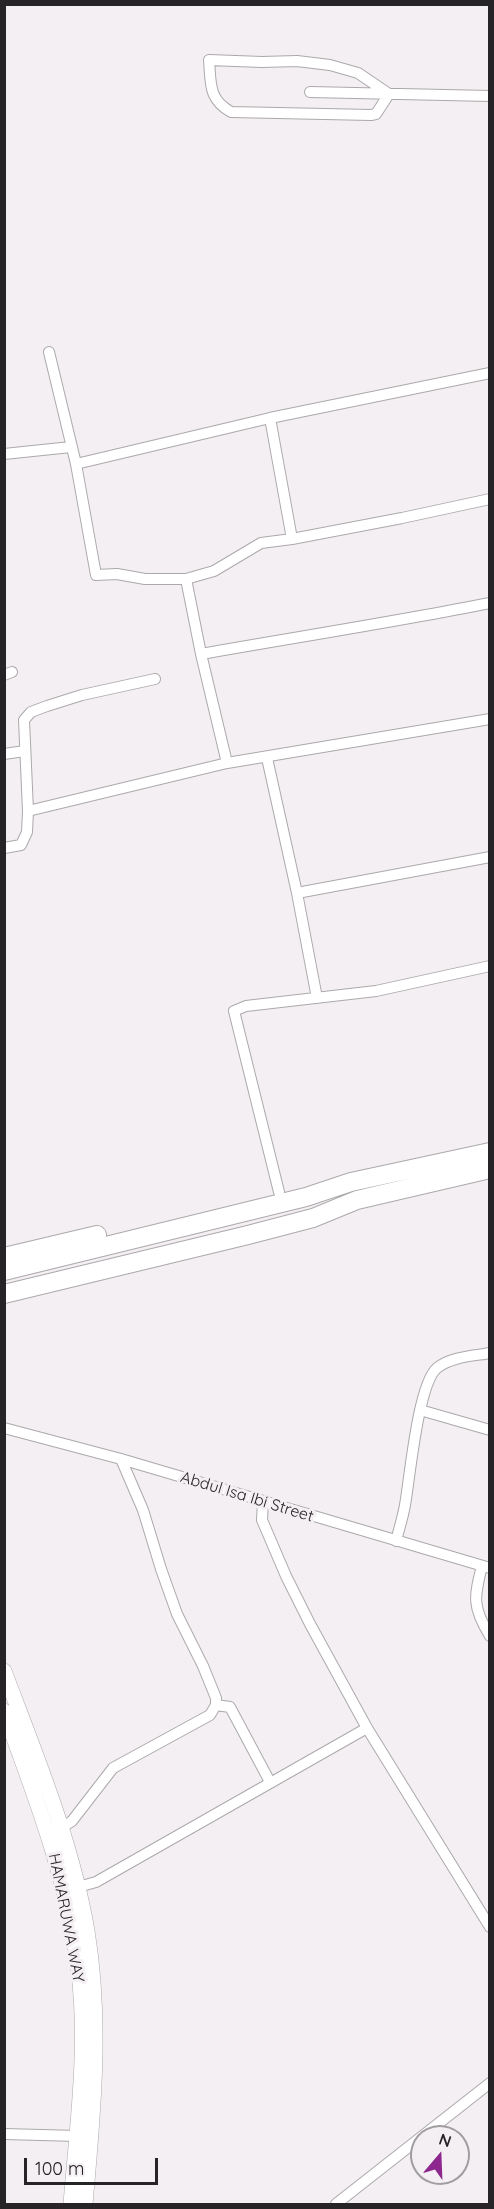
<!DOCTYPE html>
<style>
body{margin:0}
#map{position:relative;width:494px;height:2209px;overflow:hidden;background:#f3eff3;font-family:Quicksand,sans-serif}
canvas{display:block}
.frame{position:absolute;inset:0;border:6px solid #262426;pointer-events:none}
.north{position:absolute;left:410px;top:2125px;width:60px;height:60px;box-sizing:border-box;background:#f3eff3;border:2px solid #a19ea1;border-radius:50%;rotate:19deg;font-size:16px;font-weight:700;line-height:24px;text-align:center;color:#262426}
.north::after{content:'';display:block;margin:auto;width:21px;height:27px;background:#8d278d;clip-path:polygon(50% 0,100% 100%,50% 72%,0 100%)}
.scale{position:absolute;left:24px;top:2158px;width:134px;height:27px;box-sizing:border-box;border:3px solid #262426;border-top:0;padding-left:8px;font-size:18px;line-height:21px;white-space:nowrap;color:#262426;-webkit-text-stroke:4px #f3eff3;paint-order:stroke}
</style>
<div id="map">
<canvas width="494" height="2209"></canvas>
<div class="frame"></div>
<div class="north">N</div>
<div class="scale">100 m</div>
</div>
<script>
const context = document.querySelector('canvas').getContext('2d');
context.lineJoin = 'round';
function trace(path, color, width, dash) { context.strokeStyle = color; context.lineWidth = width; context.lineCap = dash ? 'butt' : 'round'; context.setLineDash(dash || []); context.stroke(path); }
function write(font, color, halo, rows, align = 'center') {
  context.font = font + ' Quicksand,sans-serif'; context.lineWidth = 6; context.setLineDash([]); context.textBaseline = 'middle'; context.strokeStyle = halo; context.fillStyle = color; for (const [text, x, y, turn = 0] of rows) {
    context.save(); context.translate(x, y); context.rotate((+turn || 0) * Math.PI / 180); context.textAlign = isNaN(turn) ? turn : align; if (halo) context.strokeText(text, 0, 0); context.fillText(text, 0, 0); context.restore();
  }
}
const minor = new Path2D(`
 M209 60 262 62 297 61 330 65 358 73 389 94 376 114 371 115 231 112C208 99 211 83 209 60Z
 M310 92 490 96
 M49 352 76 464 96 575 117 574 145 579H186L214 571 261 543 292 539 402 518 490 499
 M270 418 292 539
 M4 454 71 447
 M76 464 270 418 490 373
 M186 579 201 654 227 763
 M201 654C297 637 394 622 490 603
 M4 675 12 672
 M4 754 25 751
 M267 758 297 893 317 998
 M28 811 227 763 490 719
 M4 848 21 845 27 832 28 811 24 720 31 712 47 706 82 695 155 679
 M297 893 490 857
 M279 1192 234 1011 246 1006 376 991 490 966
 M420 1410 490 1430
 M4 1428 121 1459 490 1568
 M263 1501 262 1520 286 1576 310 1624 367 1728 490 1927
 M396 1541C399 1529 403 1517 405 1505 410 1477 418 1384 437 1368 450 1357 473 1356 490 1353
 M482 1566C474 1597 472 1607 490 1636
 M216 1705 230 1707 270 1782
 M61 1828 72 1821 113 1768 210 1715 216 1705V1698L203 1666 177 1614 161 1569 143 1510 121 1459
 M78 1887 96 1882 367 1728
 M4 2134 78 2136
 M336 2204 490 2083`);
const secondary = new Path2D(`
 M4 1671C36 1756 72 1842 87 1931 102 2021 93 2115 85 2204
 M4 1711C35 1796 69 1882 79 1973 88 2050 77 2128 71 2204`);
const trunk = new Path2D(`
 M4 1257 97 1235
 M4 1271 306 1197 351 1182 490 1152
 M4 1294 248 1235 313 1218 357 1200 490 1169`);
trace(minor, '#aca9ac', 12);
trace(secondary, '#aca9ac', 16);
trace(trunk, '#aca9ac', 20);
trace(minor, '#fff', 10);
trace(secondary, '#fff', 15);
trace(trunk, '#fff', 18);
write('16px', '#262426', '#f3eff3', [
 ["Abdul Isa Ibi Street",247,1497,17],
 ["HAMARUWA WAY",66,1918,79]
]);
</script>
